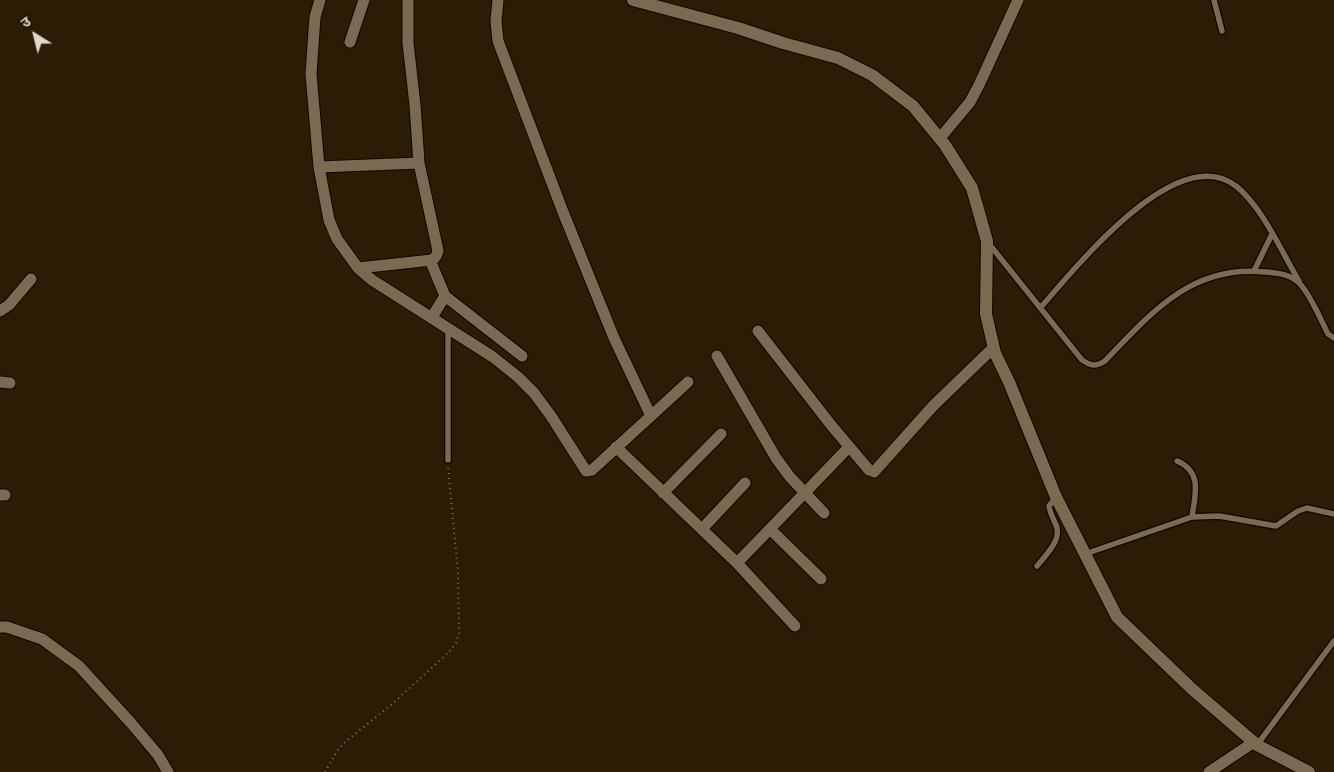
<!DOCTYPE html>
<meta charset="utf-8">
<style>
body{margin:0}
#map{position:relative;width:1334px;height:772px;overflow:hidden;background:#2a1c05;font-family:Karla,"Noto Sans Devanagari",sans-serif}
canvas{display:block}
.north{position:absolute;left:10px;top:10px;width:50px;height:50px;-webkit-text-stroke:4px #201300;paint-order:stroke;rotate:324deg;font-size:14px;font-weight:700;line-height:20px;text-align:center;color:#e0d6c9}
.north::after{content:'';display:block;margin:auto;width:18px;height:22px;background:#e0d6c9;clip-path:polygon(50% 0,100% 100%,50% 72%,0 100%)}
</style>
<div id="map">
<canvas width="1334" height="772"></canvas>
<div class="north">उ</div>
</div>
<script>
const context = document.querySelector('canvas').getContext('2d');
context.lineJoin = 'round';
function trace(path, color, width, dash) { context.strokeStyle = color; context.lineWidth = width; context.lineCap = dash ? 'butt' : 'round'; context.setLineDash(dash || []); context.stroke(path); }
const lane = new Path2D(`
 M1214 0 1222 31
 M990 245 1082 360C1091 366 1096 367 1105 361 1151 313 1192 264 1265 272 1277 273 1291 274 1300 284 1310 294 1321 320 1328 334L1334 338
 M1254 271 1272 234
 M1040 308C1075 269 1176 140 1236 186 1263 208 1281 251 1299 281
 M448 460V328
 M1177 461C1203 472 1195 495 1192 517
 M1085 554 1192 517 1219 516 1276 526 1298 511 1307 508 1334 514
 M1037 566C1045 556 1060 542 1057 528 1055 521 1050 514 1049 506L1056 497
 M1257 745 1334 641`);
const street = new Path2D(`
 M320 0 315 17 311 74 319 167 329 220 337 239 358 268 372 280 493 357 518 377 534 393 551 416 586 471 592 470 688 382
 M498 0 496 21 498 41 563 212 614 338 651 416
 M350 42 364 0
 M940 138 970 102 979 85 1018 0
 M319 167 419 163
 M430 260 445 296 522 356
 M358 268 432 260C436 258 437 255 438 251L419 163 415 105 408 43V0
 M0 311 9 305 31 279
 M432 317 445 296
 M758 331 831 425 869 470 874 472 933 406 993 348
 M717 356 776 458 790 477 824 513
 M0 382 10 383
 M616 447 737 563 795 626
 M663 493 721 434
 M0 495H5
 M702 529 745 483
 M770 529 821 579
 M737 563 849 447
 M0 627H7L42 639 79 666 131 723 158 755 168 772
 M1209 772 1254 742`);
const secondary = new Path2D(`
 M633 0 738 28 783 43 838 58 872 75 913 106 945 145 972 188 987 241 986 314 995 353 1009 382 1056 497 1117 617 1192 689 1257 745 1309 772`);
trace(lane, '#120600', 8);
trace(street, '#120600', 13);
trace(secondary, '#120600', 14);
trace(new Path2D(`
 M325 772 337 751 345 742 391 705 449 652 456 643 459 633 458 572 448 467`), '#827664', 2, [1, 4]);
trace(lane, '#7b6a52', 5.5);
trace(street, '#7b6a52', 11);
trace(secondary, '#7b6a52', 12);
</script>
